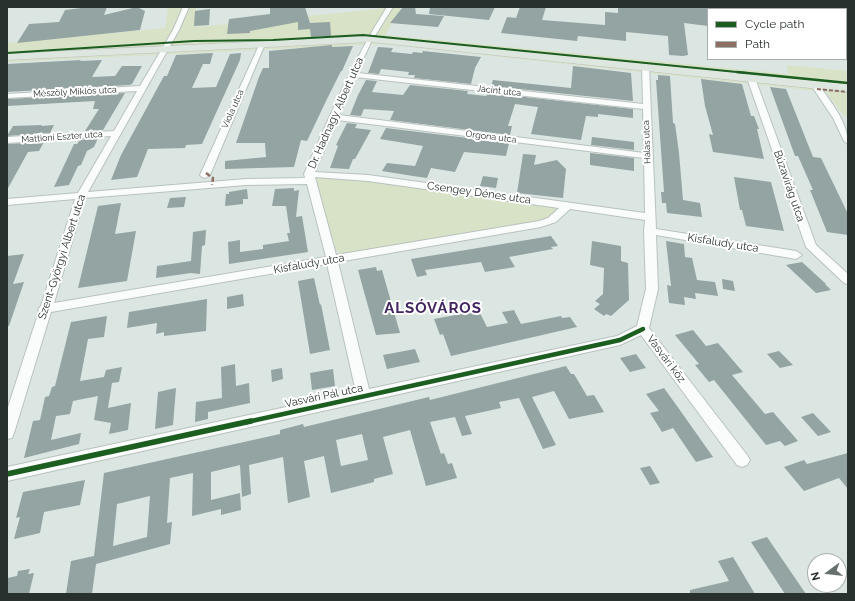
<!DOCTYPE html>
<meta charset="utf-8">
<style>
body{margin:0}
#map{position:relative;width:855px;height:601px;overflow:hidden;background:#dbe6e2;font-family:Raleway,sans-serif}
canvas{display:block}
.frame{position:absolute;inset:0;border:8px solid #29312e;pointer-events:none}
.legend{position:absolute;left:707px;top:8px;width:140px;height:52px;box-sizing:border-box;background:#fff;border:1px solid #a9adab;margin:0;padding:5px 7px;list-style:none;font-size:12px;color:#29312e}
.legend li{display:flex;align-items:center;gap:8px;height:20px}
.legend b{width:20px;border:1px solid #a9adab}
.north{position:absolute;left:807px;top:553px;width:40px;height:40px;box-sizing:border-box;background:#fff;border:1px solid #a9adab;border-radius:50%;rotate:255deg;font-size:11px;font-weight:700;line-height:16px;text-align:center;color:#29312e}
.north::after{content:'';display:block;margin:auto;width:14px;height:18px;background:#67706d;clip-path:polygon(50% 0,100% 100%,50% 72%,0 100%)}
</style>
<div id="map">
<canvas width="855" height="601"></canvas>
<div class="frame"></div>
<ul class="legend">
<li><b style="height:5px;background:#1b5e20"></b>Cycle path</li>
<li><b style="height:5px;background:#8d6e63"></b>Path</li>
</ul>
<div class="north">N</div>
</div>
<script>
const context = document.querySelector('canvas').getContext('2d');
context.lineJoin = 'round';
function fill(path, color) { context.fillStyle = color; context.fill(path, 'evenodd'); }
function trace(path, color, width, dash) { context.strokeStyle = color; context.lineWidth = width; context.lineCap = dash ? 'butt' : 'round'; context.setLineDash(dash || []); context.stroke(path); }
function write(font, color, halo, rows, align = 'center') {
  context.font = font + ' Raleway,sans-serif'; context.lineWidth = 4; context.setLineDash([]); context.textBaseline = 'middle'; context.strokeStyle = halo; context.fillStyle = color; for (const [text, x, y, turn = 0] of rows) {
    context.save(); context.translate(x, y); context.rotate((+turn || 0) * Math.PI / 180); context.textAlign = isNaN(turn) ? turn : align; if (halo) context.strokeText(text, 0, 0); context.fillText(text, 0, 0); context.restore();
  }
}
fill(new Path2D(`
 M168 7H196V27L399 7 401 9 385 35 789 74 786 65 848 71V116H844L826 92 380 44 7 62V43L165 28Z
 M319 178 377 181 562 207 547 219 342 255 336 250 316 182V179Z`), '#d8e2c7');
fill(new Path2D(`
 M90 7H107L104 15 137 7 145 11 140 30 17 43 29 24 59 22 65 10Z
 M270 7H305L310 23 330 22 331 36 311 37 310 29 298 30V22L250 31V33L227 34 229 19 270 14Z
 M403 7H415L416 14 444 16 438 27 390 23Z
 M430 7H495L489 20 429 14Z
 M520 7H546L542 20 605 25V12L618 13V7H708V26L684 23 688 55 683 56 669 55 668 36 626 32V41L578 36 577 41 501 33 507 17 516 18Z
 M210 9 209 25 194 26 195 11Z
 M332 45V47L353 46 342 71H341L326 101 307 141 301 140 294 167 225 169V161L266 157 265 143H236L259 77 263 68H269V51Z
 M378 47 393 48 391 52 412 54 413 52 422 53 423 51 481 57 475 68 471 84 414 78 415 75H408L409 72 381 69 379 74 368 73Z
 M213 53 210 64H203L192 88 216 87 230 54 241 53 240 60 202 144 186 145 185 148 148 149 137 177 111 180 121 155 164 76H167L176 55Z
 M81 60 80 61 102 60 92 77 115 76 122 66H142L132 84 129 85 7 92V64Z
 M573 66 631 73 633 101 491 86 493 80 571 88Z
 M658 75 670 76 673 123 675 124 679 153 683 200 700 203 702 217 667 213 666 203H662L661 192H664L656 80H658Z
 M701 79 742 84 751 116H754L759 129H757L764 159 713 152 709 134 713 135 705 106Z
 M366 80 377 81 372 92 403 95 410 85 468 91 467 94 486 96 489 93 633 109V118L598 114V117L586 116 581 140 531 134 538 107 515 104 508 126H512L510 135 390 120 394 111 364 109 361 116 350 115 358 95Z
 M770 87 786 89 813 157 821 158 848 214V235L827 232 810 190H813L798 156H795Z
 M125 93 103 130 85 131 99 109H93L95 101 7 106V99Z
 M347 123 357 124 355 128 371 130 355 159H353L349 169 330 168 338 146 336 145Z
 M42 125 41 126 54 125 50 133 7 136 13 126Z
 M386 128 509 143 506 156 464 152 455 172 431 168 427 178 413 176 382 171 387 163 415 166 423 146 380 139Z
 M592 137 634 142V150L591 145Z
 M98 138 94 147 87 151 81 165 78 166 69 185 54 187 74 144H77L80 140Z
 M44 142 39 151 28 152 7 190V144Z
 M590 153 634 158V171L590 165Z
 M523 154 536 155 534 165 557 160 566 169 563 198 517 193Z
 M483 176 498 178 496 188 480 186Z
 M734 177 771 182 784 231 746 226 742 210H740Z
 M294 188V191L299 190 296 217 302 216 308 252 229 264 228 242 240 240V252L263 249V245L289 241 287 233H290L286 206H272L275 189Z
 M247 189 248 199H243V204L225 206 226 194H229V192Z
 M186 197 184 207 167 208 170 198Z
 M121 203 115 234 136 231 127 281 78 288 98 206Z
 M206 230 205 245 202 246 200 274 191 273 156 278 157 266 191 261 193 232Z
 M551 236 558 246 551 247 553 249 509 257 515 267 485 272 481 262 425 270 427 275 417 277 411 259Z
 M592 241 621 246V261L628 263 629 300 611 316 606 314 604 316 594 309 600 304 595 301 603 294 604 268 590 265Z
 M666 241 684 244 685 257 692 258 697 280 715 282 718 296 695 293 696 299 684 297 685 305 669 303 667 285 671 286Z
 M24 254 13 284 24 282 9 326H7V256Z
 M802 262 826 284H825L831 290 816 293 786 265Z
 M376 267 377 271 382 270 400 333 376 335 358 270Z
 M314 278 320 305 321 304 330 350 310 354 298 281Z
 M722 279 733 281 735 291 723 289Z
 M243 294 244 306 227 309V297Z
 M207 299 206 331 164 336V332L156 334 157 323 127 328 129 312Z
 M514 310 521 324 561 316 562 318 570 317 577 327 451 356 443 334 440 335 434 319 472 312 473 314 480 313 487 327 508 323 502 312Z
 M107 316 104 337 88 339 80 381 104 377 106 370 122 367 119 382 112 383 108 408 131 403 128 430 109 434 111 423 94 420 98 396 73 401 70 414 56 416 51 440 81 433 79 444 24 458 33 421 40 420 45 397 49 396 52 387 55 386 71 322Z
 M693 330 706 346 718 343 743 372 732 375 765 414 773 412 798 441 785 446 780 441 766 445 714 380 709 382 695 365 699 364 675 335Z
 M415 349 420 362 387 369 383 355Z
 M779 351 793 365 780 368 767 354Z
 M636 354 646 368 630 372 620 358Z
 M235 364 236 386 249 383 250 403 208 412V419L195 422 196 402 222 398 221 367Z
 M566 366 571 374H574L587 396 594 395 604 412 569 419 554 391 532 397 556 445 543 449 519 398 499 402 501 408 465 416 472 434 462 436 455 417 430 422 441 454 444 453 448 464 452 463 457 478 426 486 410 430 383 437 393 474 374 479V482L331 493 324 456 304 461 310 497 288 503 283 457 249 465 251 494 242 497 240 465 211 472V500L240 493 241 510 221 515V509L192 516 193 473 170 478 167 523 172 522 170 544 96 564 92 594H66L71 561 94 556 104 473 280 434V430L303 424 304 427 429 397 430 400ZM362 434 368 460 341 466 336 440ZM150 496 147 537 113 546 117 504Z
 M282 368 283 379 272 382 271 370Z
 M333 369 335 386 312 390 310 373Z
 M176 388 173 425 155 429 158 392Z
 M664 388 677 406 713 457 696 462 673 428 662 432 650 413 659 411 646 394Z
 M813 413 831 432 818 436 801 417Z
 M848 453V489L839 478 804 491 784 467 804 460 807 464Z
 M650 466 660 483 650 485 640 468Z
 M85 480 80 505 44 512 40 533 14 539 20 517 16 518 23 492Z
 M767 537 806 594H785L751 542Z
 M733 557 755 594H690V590L729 581 718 561Z
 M30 569 28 574 34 573 29 594H7V578L17 576 18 571Z`), '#93a4a3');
const street = new Path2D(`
 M183 7H189L179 30 88 192 246 179 305 178 304 174C330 116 353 60 387 7H393L371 42 357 73 643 104 642 68 649 66 656 229 796 251 802 255 796 259 656 235 658 289 649 328 747 455 750 460 747 465 742 467 737 465 641 335 620 345 7 481V467L356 392 327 264 51 312 14 433 12 438 7 439V410L39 311 38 309 41 306 75 199 7 205V199L78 193 111 136 7 143V137L114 131 137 91 7 98V94L140 86 173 30ZM355 77 643 109 644 153 339 115ZM337 120 644 158 645 213 368 175 315 172ZM315 177 368 181 559 208 548 218 539 221 336 255ZM307 184 326 257 54 303 85 198 246 185ZM570 209 645 220 644 231 646 289 637 326 617 336 369 389 338 262 541 227 556 222Z
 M260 43 265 44 210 175 205 178 202 177 200 175Z
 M748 76 755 78 816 245 848 274V284L844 283 806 247 747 78Z
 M812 83H818C830 102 848 121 848 144L844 141 833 118 811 85Z`);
const primary = new Path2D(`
 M370 36 848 84V92L370 42 7 60V54Z`);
trace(street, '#b9c2be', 2);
trace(primary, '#bcc1bf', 1);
fill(street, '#fafbfb');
fill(primary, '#dee7df');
trace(new Path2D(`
 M817 89 848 92`), '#8d6e63', 2, [4, 2]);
trace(new Path2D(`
 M206 173 213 178 212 185`), '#8d6e63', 2.5, [5, 2.5]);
trace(new Path2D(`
 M7 53 194 41 273 40 363 35 747 73`), '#1b5e20', 2);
trace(new Path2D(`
 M737 72 848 83`), '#1b5e20', 2.5);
trace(new Path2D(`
 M247 422 620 340 643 329`), '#1b5e20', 4.5);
trace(new Path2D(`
 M7 474 251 421`), '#1b5e20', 5.5);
write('9px', '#29312e', '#fff', [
 ["Jácint utca",499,91,6],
 ["Mészöly Miklós utca",75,92,-3],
 ["Viola utca",233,109,-66],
 ["Mattioni Eszter utca",62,137,-4],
 ["Orgona utca",491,137,7],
 ["Halas utca",647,142,-92]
]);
write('11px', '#29312e', '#fff', [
 ["Dr. Hadnagy Albert utca",336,113,-66],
 ["Búzavirág utca",789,186,71],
 ["Csengey Dénes utca",479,193,8],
 ["Kisfaludy utca",723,243,9],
 ["Szent-Györgyi Albert utca",62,257,-72],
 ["Kisfaludy utca",309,264,-10],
 ["Vasvári köz",666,359,53],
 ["Vasvári Pál utca",324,396,-12]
]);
context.letterSpacing = '1px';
write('bold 15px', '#412660', '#fff', [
 ["ALSÓVÁROS",433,308]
]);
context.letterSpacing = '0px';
</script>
